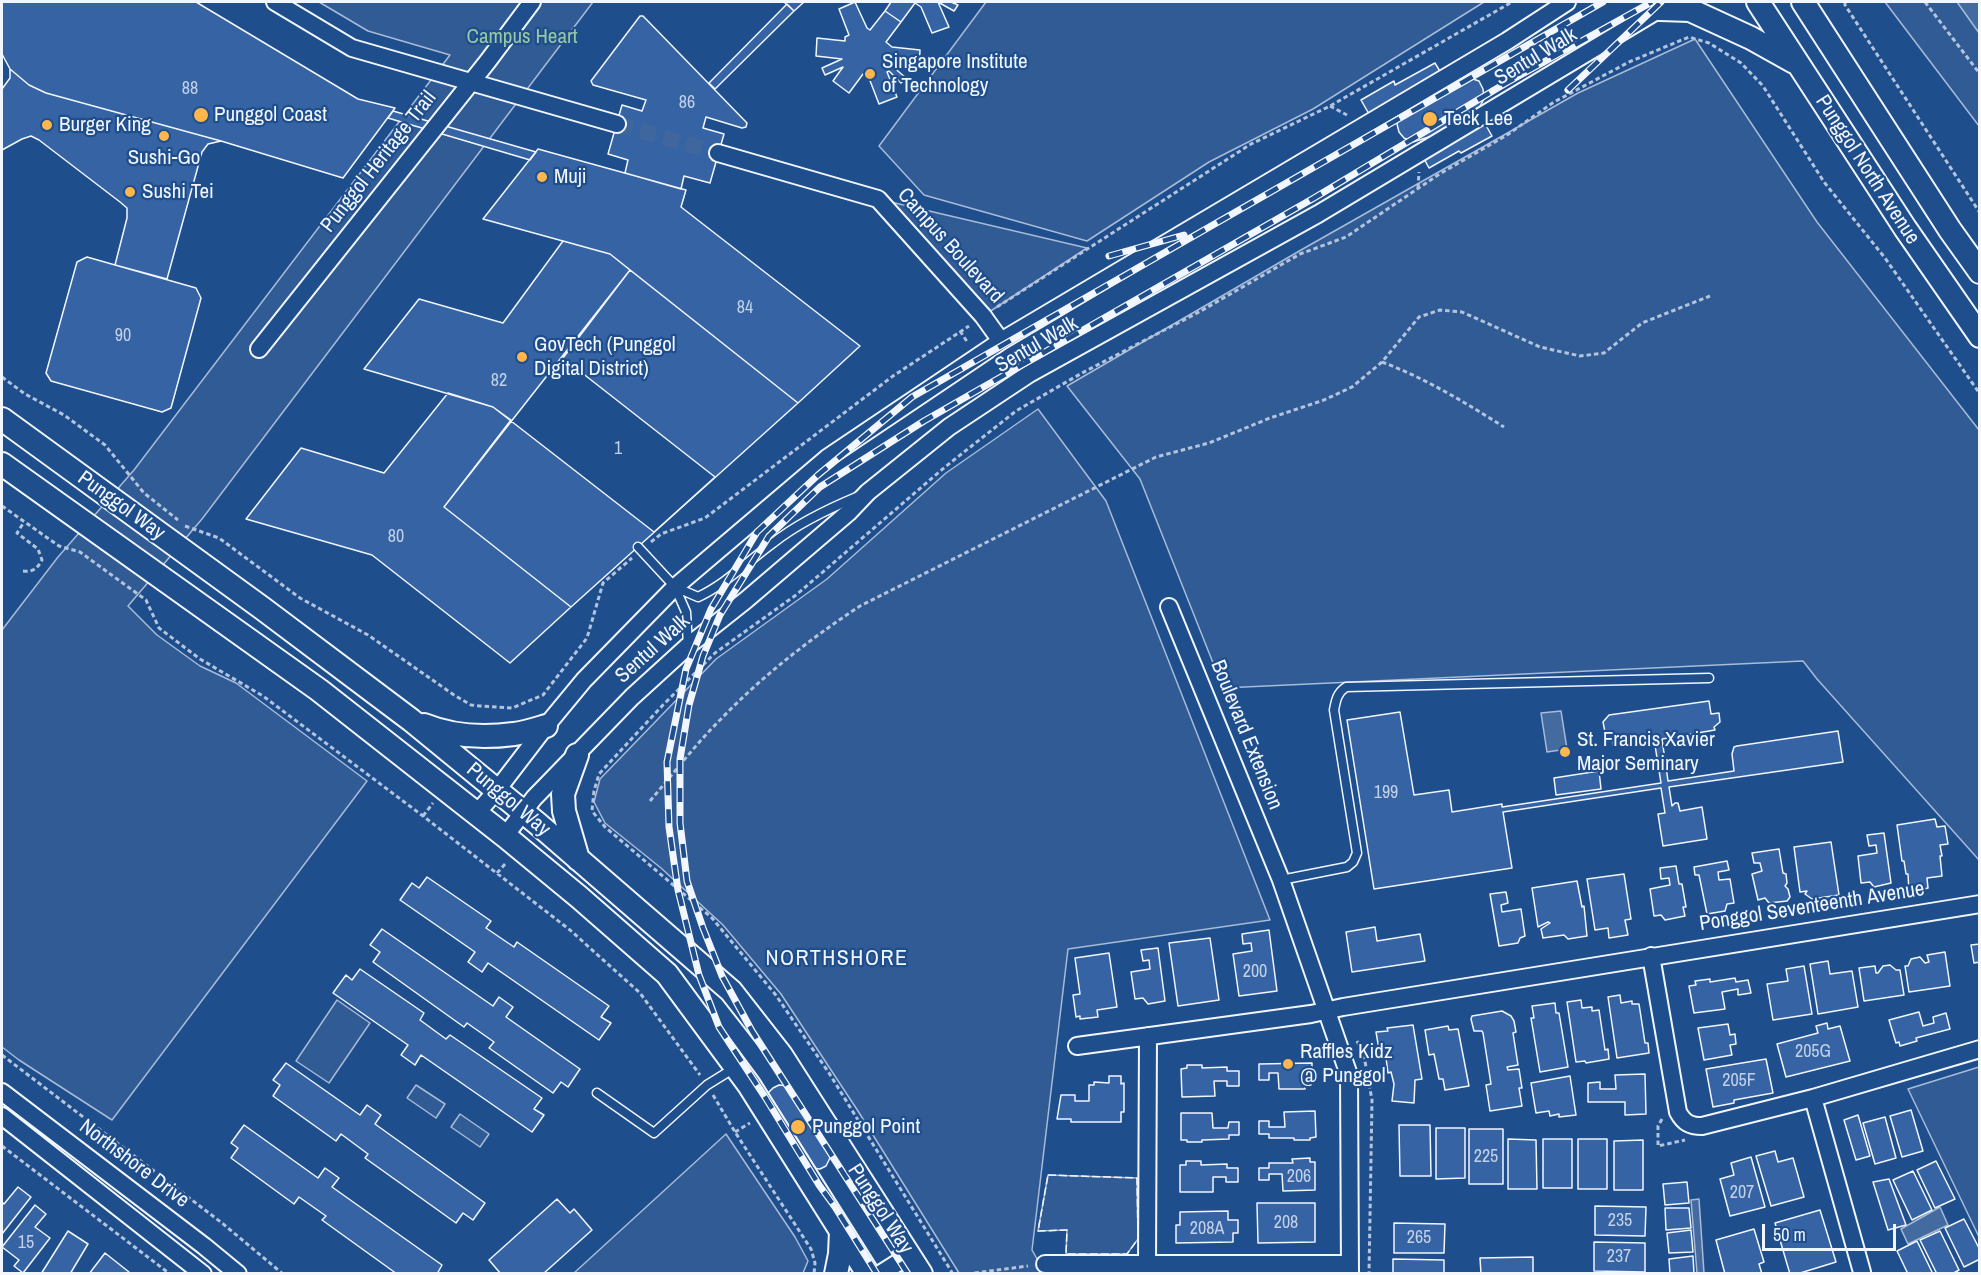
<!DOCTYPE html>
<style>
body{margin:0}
#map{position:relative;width:1981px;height:1275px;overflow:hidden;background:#1f4e8c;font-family:"Archivo Narrow",sans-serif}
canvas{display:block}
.frame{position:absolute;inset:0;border:3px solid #f2f6ff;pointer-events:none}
.scale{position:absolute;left:1762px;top:1224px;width:134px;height:27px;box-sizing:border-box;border:3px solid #f2f6ff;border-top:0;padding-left:8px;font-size:18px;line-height:21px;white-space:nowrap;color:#f2f6ff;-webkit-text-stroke:4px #1f4e8c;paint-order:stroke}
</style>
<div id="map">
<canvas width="1981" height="1275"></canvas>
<div class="frame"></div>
<div class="scale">50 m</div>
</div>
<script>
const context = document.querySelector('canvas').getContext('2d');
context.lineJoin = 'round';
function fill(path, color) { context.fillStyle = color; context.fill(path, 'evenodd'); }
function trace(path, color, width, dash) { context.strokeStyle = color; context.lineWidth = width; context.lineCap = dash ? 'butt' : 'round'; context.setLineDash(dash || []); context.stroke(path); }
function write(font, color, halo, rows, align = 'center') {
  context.font = font + ' "Archivo Narrow",sans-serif'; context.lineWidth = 4.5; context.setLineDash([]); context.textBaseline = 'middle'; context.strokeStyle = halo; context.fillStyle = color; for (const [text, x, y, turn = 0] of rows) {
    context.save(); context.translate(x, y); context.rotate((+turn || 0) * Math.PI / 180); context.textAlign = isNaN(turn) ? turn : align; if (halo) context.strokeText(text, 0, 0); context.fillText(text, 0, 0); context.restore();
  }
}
const built = new Path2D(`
 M319 2H593L202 519 128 606 157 635 200 666 236 683 367 781 112 1120 19 1060 2 1047V630L58 557 134 470 450 55 368 31Z
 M986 2H1484L1313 109 1209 162 1087 241 924 195 879 146Z
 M1885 2H1979V126Z
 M1695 39 1817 222 1979 430V860L1817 679 1803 661 1223 688 1140 479 1067 386 1301 250 1578 93Z
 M878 199 1087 248 983 316Z
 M1038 409 1106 501 1270 920 1068 949 1032 1250 1045 1273H959L858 1111 781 994 723 925 661 868 605 823 594 802 600 779 716 659 827 579 946 473Z
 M337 1000 370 1023 329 1083 296 1061Z
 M1979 1067H1980L1979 1237 1908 1089Z
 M416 1085 445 1104 436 1118 407 1098Z
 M460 1114 489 1134 480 1147 451 1127Z
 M726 1134 795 1237 808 1261 803 1273H574Z
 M1048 1175 1137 1178 1138 1239 1127 1254H1066L1067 1230 1038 1231Z`);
fill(built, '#305b95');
trace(built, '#a8bbd7', 1.5);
const water = new Path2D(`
 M1957 2H1979V33Z
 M1561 711 1567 749 1547 752 1541 713Z
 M1699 1199 1704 1273H1697L1691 1200Z
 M1940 1207 1948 1225 1908 1244 1901 1229Z`);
fill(water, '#446ba0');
trace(water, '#a8bbd7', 1.5);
const building = new Path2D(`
 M2 2H196L358 99 395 108 343 178 221 141 46 93 29 85 10 69 2 54Z
 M784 2H804L794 11Z
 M855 2 867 28 870 30 885 11 901 22 886 42 892 47 920 50 919 68 891 65 906 78 901 83 889 71 887 72 897 97 879 104 869 78 863 74 849 93 833 81 843 67 825 75 822 68 842 59 816 56 817 38 845 41V37L849 35 839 9Z
 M891 2H938L949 27 932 33 921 7 915 3 901 22 885 11Z
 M938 2H951L958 5 954 11Z
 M787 4 794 11 715 89 709 83Z
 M640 16H643L747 123 746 127 742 128 706 117 703 128 724 134 710 183 684 176 681 189 625 173 628 160 608 154 622 105 642 111 646 100 593 85 591 81Z
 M1435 63 1441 73 1424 99 1459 79 1470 78 1479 81 1483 89 1484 99 1479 108 1441 130 1447 143 1484 122 1492 136 1461 153 1459 151 1429 168 1423 157 1439 148 1432 136 1413 142 1404 138 1399 132 1397 124 1399 115 1405 109 1369 114 1361 100 1394 81 1395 85Z
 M10 69 29 85 46 93 221 141 208 144 202 152 167 279 115 265 127 218V208L120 202 39 140 31 136 22 139 2 150V89L10 78Z
 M393 111 536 152 530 160 388 118Z
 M538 149 686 190 681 207 860 346 798 403 610 254 483 219Z
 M563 241 610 254 630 270 563 358 715 477 654 532 493 407 364 369 419 299 503 323Z
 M87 257 196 288 201 298 171 408 162 412 51 381 46 373 77 262Z
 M630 270 798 403 571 607 444 507Z
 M448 393 493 407 511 420 444 507 571 607 510 663 372 555 246 519 301 448 384 473Z
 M1709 701 1711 714 1719 713 1720 722 1714 727 1715 730 1662 739 1668 781 1734 771 1732 754 1734 747 1737 746 1838 731 1843 762 1669 787 1672 806 1675 803H1678L1680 811 1702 807 1707 839 1663 846 1658 814 1665 813 1661 788 1503 812 1512 868 1374 889 1347 720 1400 712 1414 795 1449 790 1452 812 1502 804V807L1661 783 1654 739 1613 745 1611 731 1605 732 1603 722 1609 715Z
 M1599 771 1601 789 1556 795 1554 778Z
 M1935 819 1937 827 1945 826 1948 844 1940 845 1942 856H1940L1942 876 1927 878 1928 888 1909 893 1908 874H1906L1904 861H1902L1897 825Z
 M1884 833 1891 883 1874 887 1870 882 1861 883 1858 856 1877 853 1876 845 1869 846 1867 835Z
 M1831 842 1839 895 1812 899 1805 894 1807 891 1800 892 1794 847Z
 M1779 849 1783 873 1786 874 1787 883 1785 886 1788 889 1790 897 1787 901 1769 903 1765 898 1758 900 1752 874 1762 871 1760 863H1754L1752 853Z
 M1727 861 1729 870 1718 872 1719 880 1730 879 1734 903 1727 904 1725 911 1707 914 1699 875H1695L1694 867Z
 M1676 866 1679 884H1682L1686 907H1683L1685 916 1665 920 1661 915 1654 916 1650 889 1670 885 1669 878 1661 879 1660 868Z
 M1624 874 1631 919 1625 920 1628 935 1609 938 1608 928 1595 930 1587 879Z
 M427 877 491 921 486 928 514 947 517 942 609 1006 601 1017 611 1023 599 1040 488 963 482 972 468 962 475 952 400 900 412 883 419 888Z
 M1577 881 1582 907 1584 906 1587 936 1568 939 1564 935 1543 938 1541 929 1550 923 1548 922 1538 927 1532 888Z
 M1506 892 1508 903 1501 905 1502 912 1521 909 1525 936 1520 938 1518 943 1499 946 1490 894Z
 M1375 927 1377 941 1420 934 1425 961 1352 972 1346 932Z
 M382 929 493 1006 499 997 513 1007 506 1017 580 1069 568 1087 561 1082 553 1093 489 1048 494 1042 467 1023 464 1027 373 962 380 952 370 945Z
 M1269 930 1277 991 1239 996 1233 954 1252 951 1251 943 1243 944 1242 934Z
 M1210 938 1219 1000 1178 1006 1169 943Z
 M1980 944V962L1974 963 1971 945Z
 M1158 948 1165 1001 1148 1004 1143 998 1135 999 1131 972 1150 969 1149 960 1143 961 1141 950Z
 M1945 952 1950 986 1909 992 1905 966H1908L1911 959 1920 957 1925 963 1929 962 1927 955Z
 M1109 953 1117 1007 1097 1010 1098 1017 1080 1019V1016L1076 1017 1073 995 1080 994 1075 958Z
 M1828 961 1830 974 1852 971 1858 1007 1818 1014 1810 964Z
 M1890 965 1896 970H1900L1904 995 1864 1001 1859 968 1875 966 1876 973H1878L1883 966Z
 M1804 966 1812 1014 1773 1020 1767 984 1788 981 1786 969Z
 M360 969 424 1013 420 1020 446 1039 450 1035 542 1098 534 1109 544 1115 532 1132 421 1055 415 1065 401 1055 408 1045 333 993 346 975 352 980Z
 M1735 978 1736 982 1748 980 1751 993 1738 995V989L1722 992 1725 1009 1694 1013 1689 986 1696 985 1695 981 1710 979V982Z
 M1620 995 1621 1003 1632 1001V1004H1639L1645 1043H1648L1649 1053 1617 1058 1608 997Z
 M1581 1000 1582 1008 1592 1007V1011L1599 1010 1605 1050 1608 1049 1609 1059 1586 1063 1585 1061 1576 1062 1567 1002Z
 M1555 1003 1556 1013H1559L1568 1067 1540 1072 1531 1018H1534L1532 1006Z
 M1502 1011 1511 1016 1514 1021 1516 1032 1513 1033 1518 1065 1507 1067 1508 1070 1519 1069 1522 1088H1519L1522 1106 1490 1111 1486 1085 1491 1084 1483 1033 1482 1031H1474L1471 1019 1472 1016Z
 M1919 1012 1923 1026 1934 1023 1933 1017 1946 1013 1950 1029 1916 1038 1917 1041 1900 1046 1899 1042 1896 1043 1889 1020Z
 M1827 1023 1828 1029 1840 1026 1850 1061 1786 1077 1777 1044 1818 1033 1816 1026Z
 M1728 1024 1730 1035 1735 1034 1736 1044 1730 1045 1732 1055 1704 1060 1698 1028Z
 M1413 1025 1422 1079 1415 1080 1414 1103 1392 1101 1394 1084 1391 1072 1388 1073 1386 1058H1390L1389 1053 1380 1055 1376 1032 1388 1031 1387 1028Z
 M1448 1026 1449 1030 1458 1029 1469 1086 1445 1090 1443 1079H1439L1434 1054 1429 1055 1425 1030Z
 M1766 1059 1773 1093 1734 1100V1103L1713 1107 1706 1069Z
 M286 1063 360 1115 367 1105 381 1115 375 1124 485 1203 473 1220 463 1213 456 1223 365 1158 368 1154 341 1134 336 1141 273 1096 280 1085 273 1080Z
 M1312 1063V1078L1305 1082V1089H1279L1278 1073H1269V1080H1259V1064Z
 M1187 1065H1202V1068L1227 1067V1071H1239V1086H1227V1081H1214L1215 1096 1182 1097 1181 1069 1187 1068Z
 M1645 1074 1646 1114 1625 1115V1102H1588V1083L1600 1082V1089H1616L1615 1075Z
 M1109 1076H1121V1084L1124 1083V1112H1121V1122H1071V1119H1057L1061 1095H1075V1101H1089V1085H1094V1082L1109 1083Z
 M1570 1076 1576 1115 1559 1117V1114L1550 1116 1549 1111 1536 1113 1531 1083Z
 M779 1085 788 1086 830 1144 831 1156 826 1166 820 1169 811 1168 766 1103 768 1093 773 1088Z
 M1911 1110 1923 1151 1902 1157 1890 1116Z
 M1315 1111 1316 1137 1310 1138V1140H1294V1138H1269V1134H1259V1121H1269V1127H1285L1284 1112Z
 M1181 1113H1212L1213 1128H1228L1229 1122H1239V1135H1229V1139L1202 1140V1142H1187V1140H1181Z
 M1858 1115 1870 1156 1856 1160 1844 1120Z
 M1885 1117 1896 1158 1875 1164 1863 1123Z
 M244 1125 318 1178 325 1168 339 1178 332 1187 442 1265 437 1274H397L322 1220 326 1216 299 1197 294 1204 231 1158 238 1148 231 1143Z
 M1399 1125H1430L1431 1176H1400Z
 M1436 1128H1465V1178L1436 1179Z
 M1469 1129H1503V1184H1469Z
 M1508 1139 1536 1140 1537 1189H1508Z
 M1543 1139H1572V1188H1543Z
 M1578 1139H1607V1189H1578Z
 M1643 1140V1190H1614V1141Z
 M1775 1151 1778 1162 1793 1158 1804 1197 1771 1206 1756 1156Z
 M1751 1157 1765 1207 1730 1216 1720 1179 1734 1175 1731 1163Z
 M1310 1158V1162H1315V1190L1283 1191 1282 1174H1269V1180H1259V1168H1269V1163H1293L1292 1159Z
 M1186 1161H1201V1165L1227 1164V1168H1238V1182H1226V1177H1213V1192H1180V1165H1186Z
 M1936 1161 1955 1199 1935 1208 1917 1170Z
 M1913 1171 1932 1210 1912 1220 1893 1180Z
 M1889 1179 1906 1225 1888 1230 1873 1182Z
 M1687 1182 1689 1203 1665 1205 1663 1184Z
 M18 1187 31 1197 2 1234V1202L4 1204Z
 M557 1199 570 1213 574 1209 592 1230 543 1274H501L489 1260Z
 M1257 1203H1315V1242L1258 1243Z
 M35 1205 46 1214 35 1227 50 1238 23 1273 14 1266 19 1260 2 1247Z
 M1595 1206 1646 1207 1645 1236 1595 1235Z
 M1665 1208H1689L1691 1228 1666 1230Z
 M1820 1210 1836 1262 1797 1274H1790L1775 1223Z
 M1228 1211V1220H1238V1233H1233V1242L1176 1243V1225H1180V1212Z
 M1964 1219 1980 1250V1259L1964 1267 1945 1228Z
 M1394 1223 1445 1224 1444 1253H1394Z
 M1754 1229 1764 1262 1759 1264 1762 1274H1725L1716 1240Z
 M1691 1230 1693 1252 1669 1253 1667 1233Z
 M68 1231 88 1244 70 1274H41Z
 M1940 1231 1959 1270 1952 1274H1937L1920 1240Z
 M1917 1241 1933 1274H1908L1897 1251Z
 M1594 1242 1645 1243V1272L1594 1271Z
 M105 1253 129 1272 128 1274H89Z
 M1693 1256 1694 1274H1670L1669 1259Z
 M1533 1257V1274H1481L1480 1258Z
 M1393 1259 1444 1260V1274H1393Z`);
fill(building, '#3563a3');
trace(building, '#f2f6ff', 1.5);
trace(new Path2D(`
 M617 124 718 153`), '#3f679d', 16, [16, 8]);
const lane = new Path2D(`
 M638 547 675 587 686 612 688 645
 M675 587 698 597C726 584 748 561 773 543 797 524 830 508 859 496
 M1281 880 1347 867 1353 862 1357 853 1334 710C1336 700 1337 693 1346 687L1709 678
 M597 1093 654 1133 707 1085 736 1067`);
const street = new Path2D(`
 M275 2 352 48 617 124
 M718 153 878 199 983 316 1001 341
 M259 349 488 61 532 2
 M1169 607 1281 880 1349 1075 1350 1274
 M476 814 497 790 546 726 584 680 675 587 827 458 1001 341 1507 41 1567 2
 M505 836 534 798 632 697 688 646 746 600 848 513 868 492 949 427 1029 374 1318 214 1670 3
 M1651 956 1678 1112C1684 1123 1690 1126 1702 1126L1813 1098 1980 1049
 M1077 1046 1311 1014 1343 1007 1980 904
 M2 1092 204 1246 238 1274
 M1813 1098 1862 1272
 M2 1116 203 1274
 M1045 1264H1350
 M1147 1264 1148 1036
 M880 1274 910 1255`);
const secondary = new Path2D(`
 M1758 2 1905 228 1980 336
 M1803 2 1950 230 1980 272
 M1660 9 1690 10 1751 38 1794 62
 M2 419 262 608 411 720 538 824 731 991 781 1055 921 1274
 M2 464 319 690 505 836 579 897 667 974 749 1085 868 1274
 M424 725C451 736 484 738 514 734 524 733 536 729 546 726
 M577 755 563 794 564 811 578 859
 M836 1274 840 1254 841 1231`);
trace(lane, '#f2f6ff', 11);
trace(street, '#f2f6ff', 20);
trace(secondary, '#f2f6ff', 26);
trace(new Path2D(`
 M1845 2V5L1980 213
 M1925 2 1980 74
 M1330 106 1347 115
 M1418 188 1419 172
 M997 307 1251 144 1330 106 1512 2
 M960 331 968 343
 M1382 362C1425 378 1466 403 1504 427
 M2 377 25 394 64 415 105 445 144 493 178 520
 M2 506 59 546 80 552 146 600 159 628 200 659 263 696 423 816 570 930 640 993 700 1075
 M185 526 219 538 300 598 368 635 454 695 471 705 480 706 512 708 543 695 587 638 603 583 632 558
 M651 542 661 534 705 518 893 376 969 326
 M23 571C33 572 37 569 42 560L38 549 17 533 24 522
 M650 801C673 774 695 745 720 720 762 676 810 639 860 606L1156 457 1209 443 1270 418 1324 400 1352 387 1382 362 1419 317 1440 310 1462 312 1540 347 1580 356 1604 353 1642 323 1710 296
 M423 816 433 803
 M497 873 506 863
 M1357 1041 1364 1056 1372 1100 1369 1274
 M2 1055 222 1223 283 1274
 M713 1095 735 1132 811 1249 815 1263 814 1274
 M1662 1119 1658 1126V1146L1685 1140
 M735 1132 750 1123
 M2 1146 170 1274
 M953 1274 829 1073 775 994 712 918 605 827 592 811 594 791 599 774 663 705 715 653 796 595 945 467 1016 411 1082 373 1199 312 1300 254 1346 237 1438 175 1507 135 1554 102 1629 62 1689 37 1709 43 1741 63 1763 86 1824 182 1885 258 1980 394
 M967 1274 1028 1266`), '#b3c4dc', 3, [4.5, 3]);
trace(lane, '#1f4e8c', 8);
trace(street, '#1f4e8c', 16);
trace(secondary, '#1f4e8c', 22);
const rail = new Path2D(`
 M1568 90 1661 2
 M1109 256 1184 235
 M877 1274 835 1207 819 1185 765 1097 719 1027 699 975 678 890 669 827 667 762 686 669 711 609 757 532 818 475 912 397 1603 2
 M908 1274 752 1031 722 976 703 928 687 881 680 823V759L689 705 703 656 720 615 769 536 820 487 924 421 1314 198 1506 83 1652 2`);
trace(rail, '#f2f6ff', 7);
trace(rail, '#1f4e8c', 4.5, [14]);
trace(new Path2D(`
 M1048 1175 1137 1178 1138 1239 1127 1254H1066L1067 1230 1038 1231Z`), '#f2f6ff', 1.5, [8, 3]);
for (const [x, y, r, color] of [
 [870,74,6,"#ffb74d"],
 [201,115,8,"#ffb74d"],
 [1430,119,8,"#ffb74d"],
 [47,125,6,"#ffb74d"],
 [164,136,6,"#ffb74d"],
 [542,177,6,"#ffb74d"],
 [130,192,6,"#ffb74d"],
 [522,357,6,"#ffb74d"],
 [1565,752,6,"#ffb74d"],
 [1288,1064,6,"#ffb74d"],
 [798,1127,8,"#ffb74d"]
]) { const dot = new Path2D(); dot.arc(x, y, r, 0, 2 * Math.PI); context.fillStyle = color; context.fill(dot); trace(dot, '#1f4e8c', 2); }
write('18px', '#c3d1e8', null, [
 ["88",190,89],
 ["86",687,103],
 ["84",745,308],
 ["90",123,336],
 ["82",499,381],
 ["1",618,449],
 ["80",396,537],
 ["199",1386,793],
 ["200",1255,972],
 ["205G",1813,1052],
 ["205F",1739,1081],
 ["225",1486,1157],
 ["206",1299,1177],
 ["207",1742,1193],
 ["235",1620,1221],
 ["208",1286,1223],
 ["208A",1207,1229],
 ["265",1419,1238],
 ["15",26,1243],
 ["237",1619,1257]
]);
write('21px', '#97c8a6', '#1f4e8c', [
 ["Campus Heart",522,37]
]);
write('21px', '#f2f6ff', '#1f4e8c', [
 ["Sentul Walk",1536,57,-31],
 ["Punggol Heritage Trail",379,162,-52],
 ["Punggol North Avenue",1867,170,57],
 ["Campus Boulevard",950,246,48],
 ["Sentul Walk",1037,345,-30],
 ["Punggol Way",121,506,36],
 ["Sentul Walk",653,649,-42],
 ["Boulevard Extension",1246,735,68],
 ["Punggol Way",508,800,40],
 ["Ponggol Seventeenth Avenue",1812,907,-9],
 ["Northshore Drive",134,1164,37],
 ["Punggol Way",880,1209,57]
]);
write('21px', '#f2f6ff', '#1f4e8c', [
 ["Singapore Institute",882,62],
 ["of Technology",882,86],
 ["Punggol Coast",214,115],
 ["Teck Lee",1444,119],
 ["Burger King",59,125],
 ["Sushi-Go",164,158,"center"],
 ["Muji",554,177],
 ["Sushi Tei",142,192],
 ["GovTech (Punggol",534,345],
 ["Digital District)",534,369],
 ["St. Francis Xavier",1577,740],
 ["Major Seminary",1577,764],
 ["Raffles Kidz",1300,1052],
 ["@ Punggol",1300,1076],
 ["Punggol Point",812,1127]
], 'left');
context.letterSpacing = '1.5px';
write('22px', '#f2f6ff', '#1f4e8c', [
 ["NORTHSHORE",837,959]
]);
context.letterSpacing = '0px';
</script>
